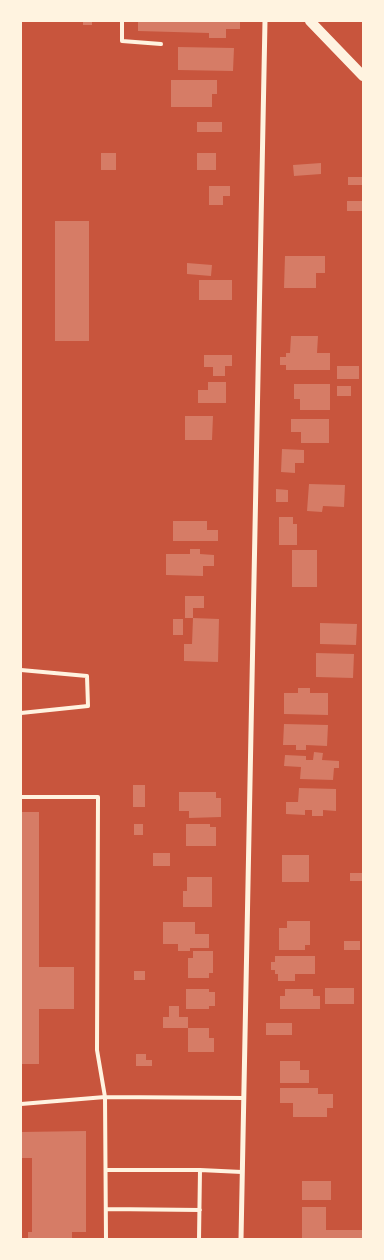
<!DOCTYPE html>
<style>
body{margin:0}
#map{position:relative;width:384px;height:1260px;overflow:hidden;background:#c8553d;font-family:"Fira Sans",sans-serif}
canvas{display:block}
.frame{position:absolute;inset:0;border:22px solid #fff3e0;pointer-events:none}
</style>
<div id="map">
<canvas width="384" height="1260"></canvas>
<div class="frame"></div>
</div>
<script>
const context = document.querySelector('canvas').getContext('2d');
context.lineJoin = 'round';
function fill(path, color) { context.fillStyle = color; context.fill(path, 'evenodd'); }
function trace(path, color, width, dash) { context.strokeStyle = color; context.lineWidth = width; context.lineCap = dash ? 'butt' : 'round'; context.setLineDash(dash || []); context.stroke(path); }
fill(new Path2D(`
 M83 21H92V25H83Z
 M138 21H240V29H226V38H209V33L138 31Z
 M178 47 234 48 233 71 178 70Z
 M171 80H217V94H212V107H171Z
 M197 122H222V132H197Z
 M101 153H116V170H101Z
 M197 153H216V170H197Z
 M321 163V174L294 176 293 165Z
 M348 177H363V185H348Z
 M209 186H230V196H223V205H209Z
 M347 201H363V211H347Z
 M55 221H89V341H55Z
 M285 256H325V273H316V288H284Z
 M187 263 212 265 211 276 187 274Z
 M199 280H232V300H199Z
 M291 336H318L317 353H330V370H286V365H280V357H286V353H290Z
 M204 355H232V366H225V376H213V367H204Z
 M337 366H359V379H337Z
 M208 382H226V403H198V390H208Z
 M294 384H330V410H300V399H294Z
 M337 386H351V396H337Z
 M185 416H213L212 440H185Z
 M291 419H329V443H301V432H291Z
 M282 449 304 450V463H295V473L281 472Z
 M309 484 345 485 344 507 323 506 322 512 307 511Z
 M276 489 288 490V502H276Z
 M279 517H293V524H297V545H279Z
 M173 521H207V530H218V541H173Z
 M190 549H200V554L214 555V566H203V576L166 575V554H190Z
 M292 550H317V587H292Z
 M185 596H204V608H193V618H185Z
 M193 618 219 619 218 662 184 661V644H192Z
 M173 619H183V635H173Z
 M320 623 357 624 356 645 320 644Z
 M316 653 354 654 353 678 316 677Z
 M298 688H310V693H328V715L284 714V693H298Z
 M284 724 328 725 327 746 306 745V750H296V745H283Z
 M314 752 323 753 322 760 339 761V768H334L333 780 300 779 301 767 284 766 285 755 306 756V760H313Z
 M133 785H145V807H133Z
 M299 788 336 789V811L323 810V816H312V810H305V815L286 814V802H298Z
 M179 792H216V798H221V817L189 818V811H179Z
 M21 812H39V967H74V1009H39V1064H21Z
 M134 824H143V835H134Z
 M186 824H210V827H216V846H186Z
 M153 853H170V866H153Z
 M282 855H309V882H282Z
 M350 873H363V881H350Z
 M187 877H212V907H183V891H187Z
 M287 921H310V945H305V950H279V928H287Z
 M163 922H195V934H209V948H190V951H178V944H163Z
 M344 941H360V950H344Z
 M193 951H213V973H209V978H188V958H193Z
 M275 956H315V974H295V981H278V974H275V970H271V962H275Z
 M134 971H145V980H134Z
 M325 988H354V1004H325Z
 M186 989H209V992H215V1006H209V1009H186Z
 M285 989H313V996H320V1009H280V996H285Z
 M169 1006H179V1017H188V1028H163V1017H169Z
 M266 1023H292V1035H266Z
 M188 1028H209V1038H214V1052H188Z
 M136 1054H146V1060H152V1066H136Z
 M280 1061H300V1070H309V1083H280Z
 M280 1088H318V1094H333V1108H327V1117H293V1103H280Z
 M86 1131V1232H72V1239H28V1232H32V1158H21V1132Z
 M302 1181H331V1200H302Z
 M302 1207H326V1230H363V1239H302Z`), '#d67c66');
trace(new Path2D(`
 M122 21V41L161 44
 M21 670 87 676 88 706 21 713
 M21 797H98L97 1050 105 1097 106 1239
 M21 1104 105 1097 244 1098
 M106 1170H200
 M107 1209 200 1210
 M199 1239 200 1170 242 1172`), '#fff3e0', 4);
trace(new Path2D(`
 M241 1239 265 21`), '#fff3e0', 5);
trace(new Path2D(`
 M310 21 363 76`), '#fff3e0', 10);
</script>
